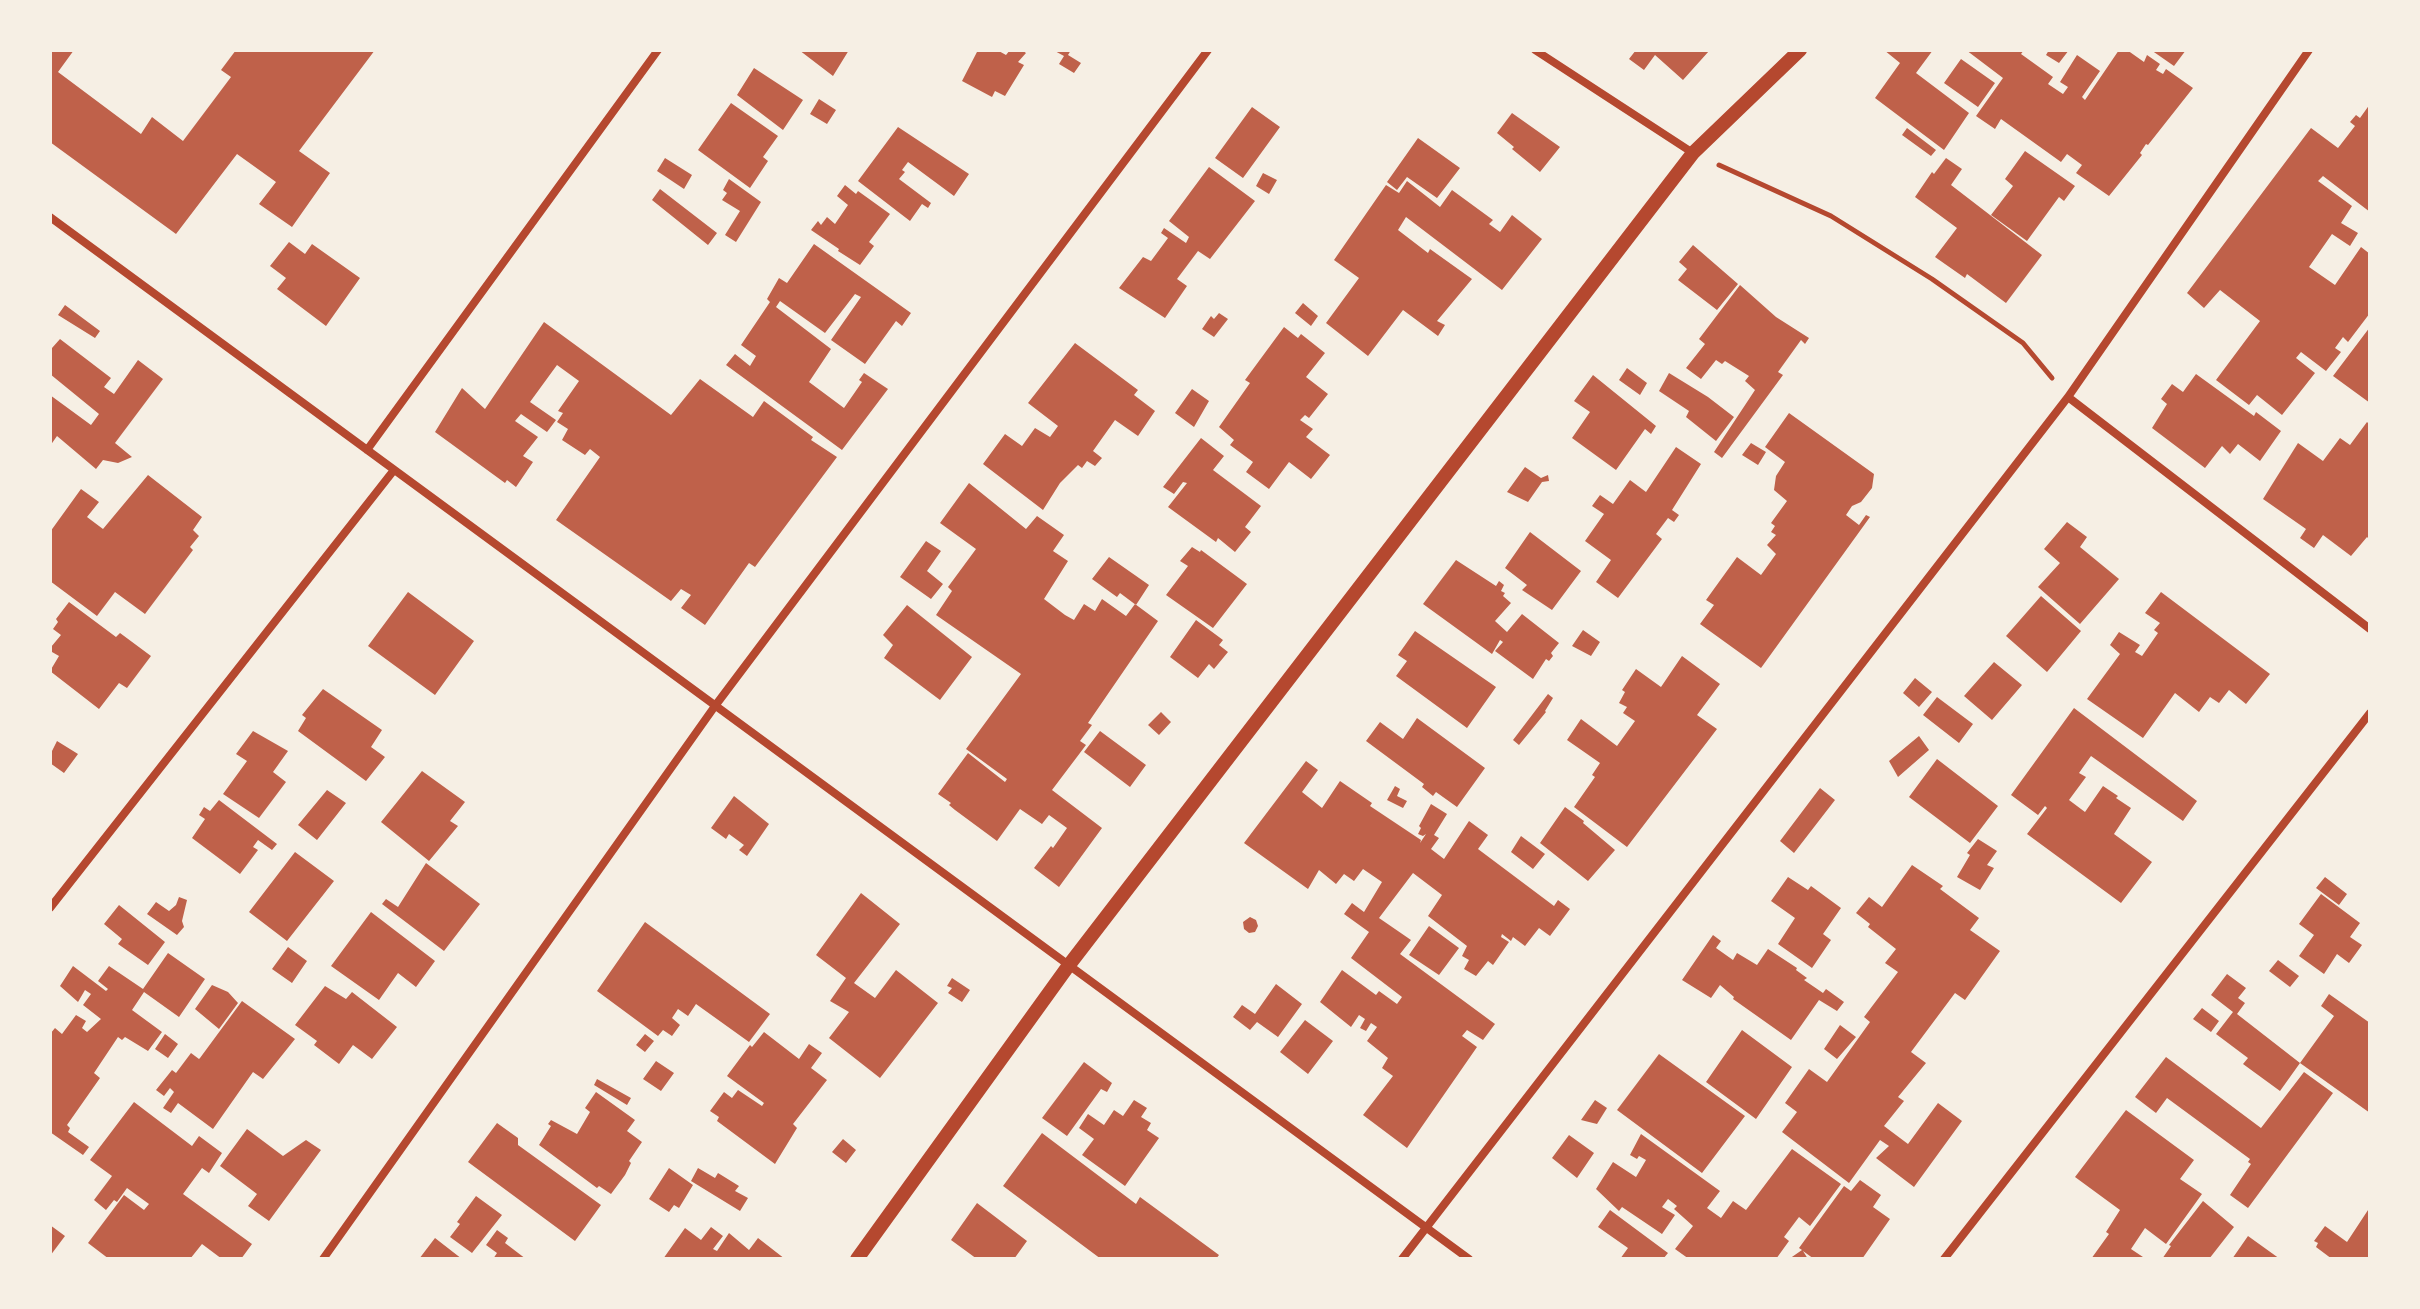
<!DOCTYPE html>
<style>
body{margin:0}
#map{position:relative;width:2420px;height:1309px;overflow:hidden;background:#f6efe4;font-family:Figtree,sans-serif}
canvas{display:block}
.frame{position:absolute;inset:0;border:52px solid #f6efe4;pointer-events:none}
</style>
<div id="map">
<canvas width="2420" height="1309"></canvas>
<div class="frame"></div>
</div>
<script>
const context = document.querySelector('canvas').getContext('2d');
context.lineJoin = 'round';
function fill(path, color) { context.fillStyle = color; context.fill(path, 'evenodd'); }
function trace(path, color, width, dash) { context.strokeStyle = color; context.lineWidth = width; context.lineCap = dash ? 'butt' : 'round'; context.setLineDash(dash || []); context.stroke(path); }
fill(new Path2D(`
 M50 50H74L58 72 141 134 152 117 183 141 231 77 221 70 236 50H375L299 151 330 173 292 227 259 204 276 182 237 154 176 234 50 142Z
 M799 50H849L833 76Z
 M978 50H997L1006 55 1010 50H1022L1026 53 1018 62 1024 65 1005 96 995 91 992 97 962 81Z
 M1053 50H1071L1068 55 1081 63 1074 73 1059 64 1064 56Z
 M1636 50H1707L1709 51 1683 80 1655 55 1644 70 1629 59Z
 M1884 50H1933L1916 73 1969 113 1944 150 1875 98 1900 63Z
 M1966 50H2024L2021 54 2053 77 2048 84 2063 94 2068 87 2060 82 2077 55 2100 71 2082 97 2085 100 2119 50H2127L2144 62 2147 55 2160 64 2156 70 2163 74 2166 69 2193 88 2148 145 2146 144 2140 153 2142 155 2109 196 2076 173 2082 165 2067 154 2061 162 2001 119 1995 129 1976 116 2003 78Z
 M2049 50H2069L2059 63 2046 55Z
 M2151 50H2186L2174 66Z
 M1961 59 1995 83 1978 107 1944 83Z
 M754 68 803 100 783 130 737 95Z
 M819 99 836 110 827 124 810 114Z
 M731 103 778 136 763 157 768 161 750 188 698 150Z
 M2370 104V212L2323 176 2318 181 2352 206 2341 223 2358 233 2350 246 2332 234 2309 267 2335 285 2361 247 2370 254V313L2348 342 2343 337 2335 348 2341 352 2326 371 2301 352 2296 358 2315 373 2282 415 2257 395 2249 405 2216 380 2260 321 2220 290 2204 308 2187 293 2311 128 2338 148 2355 126 2350 122 2356 115 2360 118Z
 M1252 107 1280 127 1243 178 1215 158Z
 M1512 113 1560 147 1540 172 1512 149 1514 147 1497 133Z
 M898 127 969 174 954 196 908 162 902 170 905 172 899 179 931 203 928 208 922 204 910 221 858 181Z
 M1907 128 1936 150 1931 156 1902 135Z
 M1418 138 1460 168 1437 198 1407 177 1397 190 1387 182Z
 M2025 151 2075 186 2064 201 2059 197 2027 241 1991 215 2013 186 2005 179Z
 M665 158 692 175 684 189 657 171Z
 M1946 158 1962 169 1951 185 2042 255 2006 303 1967 274 1965 278 1935 257 1957 228 1915 197 1932 172 1934 174Z
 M1209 167 1255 201 1210 259 1198 251 1177 279 1187 286 1165 318 1119 288 1143 257 1151 261 1168 238 1161 233 1164 228 1186 243 1189 237 1169 221Z
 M1263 173 1277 180 1269 194 1256 186Z
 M729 179 761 202 736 242 725 235 740 211 722 200 727 193 723 190Z
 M1407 181 1440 207 1452 190 1493 220 1489 224 1500 232 1512 215 1542 239 1502 290 1406 217 1398 230 1428 253 1430 249 1472 279 1437 321 1445 325 1438 336 1403 310 1368 356 1326 323 1359 278 1334 260 1386 185 1399 193Z
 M845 185 856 194 858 191 890 214 869 242 874 246 860 265 838 251 839 249 811 230 818 221 821 225 827 217 835 224 848 205 837 196Z
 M660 189 717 233 708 245 652 200Z
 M289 242 305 254 312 244 360 278 326 326 277 289 286 278 270 266Z
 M814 244 911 313 902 326 896 321 865 364 831 340 861 297 855 294 825 333 780 301 776 307 831 349 809 382 844 408 862 382 859 380 864 373 888 389 842 450 726 365 735 354 750 366 756 356 741 345 770 302 767 299 779 278 787 283Z
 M1693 245 1738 284 1717 310 1678 280 1687 269 1679 262Z
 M1740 285 1776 317 1809 338 1805 344 1801 340 1778 372 1783 375 1722 458 1714 452 1755 390 1745 381 1749 376 1725 361 1722 364 1716 360 1701 379 1686 368 1705 344 1699 339Z
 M1303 303 1318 316 1311 326 1295 313Z
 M65 305 100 331 95 338 58 315Z
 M1219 313 1228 319 1214 337 1202 329 1211 316 1214 319Z
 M544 322 671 415 700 379 753 417 764 401 813 437 811 440 837 457 755 567 749 563 705 625 681 608 691 595 681 589 671 601 556 520 600 457 590 449 585 455 562 440 568 429 557 422 563 413 558 411 579 381 557 365 530 402 556 420 547 432 521 414 515 421 538 437 523 456 533 462 516 487 507 480 505 483 435 432 462 388 485 409Z
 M1284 327 1298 338 1301 334 1325 353 1306 377 1328 394 1309 418 1305 415 1300 420 1313 429 1306 437 1330 455 1311 479 1289 462 1269 489 1246 472 1253 462 1230 445 1234 440 1219 427 1250 383 1245 380Z
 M2370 327V403L2333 376Z
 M60 339 111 378 104 387 114 394 138 360 163 379 115 443 132 457 118 463 103 460 96 469 57 436 50 446V395L91 425 99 414 50 374V347L52 348Z
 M1075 343 1138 390 1134 395 1155 411 1138 436 1115 420 1093 451 1102 458 1095 466 1087 461 1082 468 1078 465 1060 483 1043 510 983 464 1005 434 1022 446 1035 428 1050 437 1058 426 1028 403Z
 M1627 368 1647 383 1640 395 1619 380Z
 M1669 373 1708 397 1734 417 1716 441 1686 417 1689 411 1659 391Z
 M2196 374 2254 416 2256 412 2281 431 2260 461 2238 444 2230 454 2222 446 2205 468 2152 428 2167 404 2161 399 2172 384 2183 392Z
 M1593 375 1656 426 1651 434 1645 429 1616 470 1572 438 1590 412 1574 401Z
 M1192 389 1209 401 1194 427 1175 413Z
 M1789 413 1874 474 1872 488 1861 502 1852 506 1846 515 1859 525 1866 515 1870 517 1761 668 1700 624 1714 605 1706 600 1737 557 1761 575 1776 554 1767 545 1776 535 1771 532 1775 526 1771 523 1787 501 1774 490 1776 476 1785 462 1765 447Z
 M2367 422 2370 425V540L2367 537 2351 556 2323 535 2314 548 2300 538 2306 529 2263 499 2298 443 2323 461 2340 438 2350 445Z
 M1201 438 1224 456 1213 470 1261 506 1245 527 1251 532 1235 552 1218 538 1216 542 1168 507 1187 483 1183 482 1174 494 1163 487Z
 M1751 443 1766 452 1758 465 1742 455Z
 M1676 447 1701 464 1672 510 1679 515 1674 522 1668 518 1656 534 1662 539 1618 598 1596 582 1611 560 1585 541 1604 514 1592 506 1600 495 1613 504 1630 480 1646 492Z
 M1525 467 1541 478 1548 475 1549 481 1542 482 1528 502 1507 492Z
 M148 475 202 517 193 530 199 536 190 547 193 550 145 614 115 592 97 616 50 581V532L81 489 99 502 87 517 103 529Z
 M969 483 1026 529 1037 516 1064 535 1053 551 1068 561 1044 599 1065 615 1074 620 1084 604 1095 611 1102 599 1126 616 1135 604 1158 621 1088 723 1092 725 1080 741 1086 745 1052 790 1102 828 1059 887 1034 868 1051 846 1053 848 1067 828 1049 815 1042 824 1020 809 997 841 955 810 949 805 951 803 938 794 968 753 1005 782 1007 779 966 749 1021 674 936 615 952 591 948 587 976 549 940 523Z
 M2067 522 2087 537 2080 547 2119 579 2080 624 2038 587 2060 563 2044 549Z
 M1530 532 1581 571 1552 610 1522 590 1527 585 1505 568Z
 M926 541 941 551 927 571 943 584 931 599 900 577Z
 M1192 547 1200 552 1201 550 1247 584 1213 628 1166 595 1188 566 1180 561Z
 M1109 557 1149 585 1136 605 1120 593 1117 597 1092 579Z
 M1456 560 1496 586 1499 581 1504 585 1501 591 1505 593 1503 596 1511 603 1495 621 1507 632 1522 614 1559 643 1551 653 1553 656 1549 661 1546 659 1533 679 1495 651 1503 642 1500 640 1492 654 1423 604Z
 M408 592 474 641 435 695 368 646Z
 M2161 592 2270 674 2246 704 2229 690 2219 703 2210 697 2199 712 2175 693 2143 738 2087 699 2120 654 2110 645 2119 632 2140 645 2135 652 2142 656 2158 633 2154 630 2160 623 2145 613Z
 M2041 596 2081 631 2047 672 2006 636Z
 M69 602 116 637 120 633 151 656 127 688 119 683 99 709 50 671 59 656 52 652 51 647 61 635 53 629 58 622 56 619Z
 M907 605 972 657 940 700 884 658 893 645 883 635Z
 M1196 620 1223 640 1219 645 1228 652 1214 669 1209 664 1198 678 1170 657Z
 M1583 630 1600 642 1591 656 1572 646Z
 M1415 631 1496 687 1467 728 1396 676 1407 661 1398 655Z
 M1682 656 1720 684 1697 715 1717 729 1627 847 1574 807 1595 777 1592 775 1600 763 1567 740 1581 719 1617 746 1635 721 1623 713 1627 707 1619 703 1625 692 1622 690 1636 669 1661 687Z
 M1994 662 2022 685 1992 720 1964 696Z
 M1915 678 1932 692 1919 707 1903 693Z
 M323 689 382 730 371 747 385 757 366 781 298 731 306 718 302 715Z
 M1548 694 1553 698 1545 711 1546 712 1519 745 1513 740Z
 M1937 697 1973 724 1959 743 1923 715Z
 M2074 708 2197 801 2183 821 2091 756 2079 773 2086 777 2069 800 2085 812 2103 786 2118 796 2116 798 2131 808 2114 834 2152 862 2121 903 2027 834 2047 808 2045 806 2038 815 2011 795Z
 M1161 712 1171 722 1159 735 1148 725Z
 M1417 718 1485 768 1457 807 1436 792 1433 796 1422 787 1424 784 1366 741 1380 722 1403 739Z
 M253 731 288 751 273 772 286 782 259 818 223 794 247 761 236 754Z
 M1100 731 1146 765 1130 787 1084 752Z
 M1919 736 1929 750 1898 777 1889 761Z
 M57 741 78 754 64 773 50 763V755Z
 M1937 759 1998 806 1970 843 1909 797Z
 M1306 761 1318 770 1302 792 1322 808 1340 781 1372 803 1370 806 1421 840 1420 843 1426 834 1423 836 1418 834 1421 828 1419 826 1431 804 1447 814 1434 835 1439 838 1431 849 1444 859 1469 821 1488 835 1478 849 1554 906 1558 900 1570 909 1550 936 1539 928 1525 946 1513 937 1511 941 1502 934 1501 937 1509 942 1493 965 1488 961 1476 976 1464 969 1469 960 1462 956 1467 946 1428 916 1442 895 1413 873 1379 918 1411 940 1400 954 1495 1024 1483 1040 1467 1030 1462 1036 1477 1047 1407 1148 1363 1115 1393 1076 1382 1068 1388 1058 1367 1041 1377 1027 1371 1023 1366 1031 1360 1028 1365 1019 1359 1015 1351 1027 1320 1002 1342 970 1376 995 1379 991 1397 1004 1402 997 1351 958 1369 932 1344 914 1352 903 1364 912 1382 882 1363 869 1354 881 1344 874 1336 884 1319 870 1308 889 1244 843Z
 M422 771 465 802 450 821 458 826 429 861 381 822Z
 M1395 786 1400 789 1397 796 1407 801 1403 808 1387 800Z
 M1820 788 1835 800 1794 853 1780 841Z
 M327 790 346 803 317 840 298 825Z
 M734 796 769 824 747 856 739 850 744 845 729 834 726 839 711 828Z
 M219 800 277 844 272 850 258 840 253 847 258 850 240 874 192 838 205 819 199 815 204 807 210 811Z
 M1565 807 1584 821 1583 823 1615 850 1588 881 1540 843Z
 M1521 836 1545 854 1533 869 1511 852Z
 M1978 839 1997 851 1987 865 1994 868 1980 890 1957 877 1970 855 1967 853Z
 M295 852 334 881 287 941 249 912Z
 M426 863 480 904 444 951 382 904 386 899 398 907Z
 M1912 865 1943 886 1940 889 1979 918 1970 930 2000 951 1965 1000 1955 993 1911 1052 1926 1063 1898 1097 1904 1101 1884 1126 1908 1144 1938 1103 1962 1121 1914 1187 1876 1158 1889 1146 1880 1140 1849 1183 1782 1132 1797 1112 1785 1103 1809 1069 1827 1082 1870 1022 1864 1017 1898 972 1885 963 1896 949 1868 927 1870 924 1856 913 1869 897 1882 907Z
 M1788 877 1808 890 1811 886 1841 908 1823 934 1831 940 1812 968 1778 944 1795 918 1771 901Z
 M2325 877 2347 894 2339 905 2316 888Z
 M861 893 900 924 854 983 875 998 896 970 938 1003 880 1078 829 1038 849 1012 830 1001 846 978 816 955Z
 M2321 894 2360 923 2350 937 2362 945 2349 963 2337 954 2324 974 2299 956 2314 935 2299 924Z
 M179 897 187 900 182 921 184 927 177 935 147 914 156 902 169 911 176 905Z
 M119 905 165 942 148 965 118 944 122 939 104 924Z
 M371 912 435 961 416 987 398 973 379 1000 331 966Z
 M1250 917 1256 920 1258 926 1255 932 1249 933 1244 929 1243 922Z
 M645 922 770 1014 749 1042 696 1004 688 1016 678 1009 672 1018 680 1025 672 1036 663 1030 658 1036 597 991Z
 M1429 926 1459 948 1439 975 1409 955Z
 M1713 935 1721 941 1716 948 1733 960 1737 953 1757 965 1768 949 1797 968 1796 970 1807 978 1804 980 1823 993 1826 989 1844 1002 1837 1011 1819 1000 1791 1040 1733 999 1734 997 1720 985 1711 998 1682 980Z
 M288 947 307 961 292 983 272 969Z
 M168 953 205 979 179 1017 144 992 132 1010 162 1032 148 1051 125 1037 122 1040 118 1037 94 1073 100 1078 67 1125 70 1128 68 1132 89 1147 83 1155 50 1132V1034L55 1028 62 1034 76 1015 86 1021 82 1028 87 1032 101 1019 83 1005 91 994 85 990 78 1002 60 986 73 966 106 991 108 989 98 981 109 966 143 989Z
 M2278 960 2299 976 2290 987 2269 971Z
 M2227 974 2246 988 2238 998 2245 1003 2237 1014 2300 1063 2280 1091 2243 1064 2248 1058 2216 1034 2233 1012 2211 995Z
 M952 978 970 990 962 1002 948 993 952 988 947 986Z
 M1276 984 1302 1004 1278 1037 1257 1022 1250 1030 1233 1017 1242 1005 1255 1014Z
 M212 985 228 992 238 1003 219 1029 195 1009Z
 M325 986 346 999 352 992 397 1027 372 1059 353 1045 339 1064 314 1045 317 1041 295 1025Z
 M2329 994 2370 1023V1113L2300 1063 2334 1016 2321 1006Z
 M242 1001 295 1039 263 1079 253 1072 213 1129 178 1103 171 1113 163 1108 174 1092 170 1088 164 1096 156 1090 172 1070 176 1073 191 1053 199 1059 200 1058Z
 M2202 1008 2219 1021 2211 1032 2193 1019Z
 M1305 1020 1333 1041 1308 1074 1280 1052Z
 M1840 1025 1856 1037 1837 1059 1824 1049Z
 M1742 1030 1792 1067 1756 1119 1706 1082Z
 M764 1032 799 1059 809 1044 822 1053 811 1068 827 1080 793 1124 797 1128 775 1164 717 1121 719 1117 710 1111 724 1092 732 1098 738 1090 762 1106 764 1103 727 1076 750 1045 752 1047Z
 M165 1034 178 1044 168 1058 155 1049Z
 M645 1034 654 1041 645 1052 636 1045Z
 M1659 1054 1745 1116 1702 1173 1617 1110Z
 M2166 1057 2261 1128 2304 1072 2333 1093 2248 1208 2230 1195 2251 1164 2248 1162 2250 1159 2167 1098 2156 1113 2135 1097Z
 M656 1061 674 1073 661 1091 643 1079Z
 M1084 1062 1112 1083 1107 1092 1101 1089 1067 1136 1042 1118Z
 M597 1079 631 1098 627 1105 594 1085Z
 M596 1092 635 1120 627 1131 642 1142 629 1161 631 1163 625 1175 611 1194 599 1186 597 1188 539 1145 551 1126 548 1124 551 1120 577 1134 590 1112 585 1108Z
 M1134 1100 1147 1108 1141 1117 1151 1123 1147 1130 1159 1138 1125 1186 1082 1155 1094 1139 1079 1128 1088 1114 1104 1125 1114 1110 1123 1116Z
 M1595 1100 1607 1108 1597 1124 1581 1120Z
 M134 1102 192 1146 199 1136 222 1153 209 1173 202 1168 183 1194 252 1244 241 1259H222L202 1244 190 1259H109L88 1243 124 1195 144 1210 149 1204 127 1188 117 1202 114 1200 106 1210 94 1200 112 1176 90 1160Z
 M2126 1110 2194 1160 2180 1179 2202 1194 2166 1244 2145 1228 2131 1249 2146 1259H2091L2109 1234 2106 1232 2120 1210 2075 1177Z
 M497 1123 518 1138V1145L601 1205 575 1241 468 1162Z
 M247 1129 283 1156 306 1140 321 1150 269 1221 248 1206 257 1194 220 1166Z
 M1042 1133 1136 1204 1140 1197 1219 1255 1216 1259H1101L1003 1186Z
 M1641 1134 1720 1191 1707 1208 1721 1218 1733 1201 1746 1210 1792 1149 1841 1184 1810 1226 1799 1217 1784 1237 1789 1241 1776 1259H1689L1675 1249 1693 1226 1674 1209 1677 1206 1668 1199 1662 1207 1675 1215 1662 1234 1622 1207 1619 1211 1596 1189 1613 1162 1636 1177 1646 1160 1639 1156 1637 1159 1630 1155Z
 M1569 1135 1594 1153 1577 1178 1552 1158Z
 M843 1139 856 1150 846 1163 832 1152Z
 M669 1168 693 1185 679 1208 674 1205 669 1212 649 1199Z
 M698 1168 715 1178 718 1173 739 1186 735 1191 748 1198 740 1211 691 1181Z
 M1860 1180 1881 1195 1873 1207 1890 1219 1862 1259H1814L1803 1251 1808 1259H1789L1802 1250 1799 1248 1844 1186 1851 1191Z
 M476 1196 502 1215 472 1253 450 1237 460 1224 457 1222Z
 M2203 1201 2234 1227 2209 1259H2162L2171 1246 2169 1245Z
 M977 1203 1027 1241 1014 1259H977L951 1240Z
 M2370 1207V1259H2332L2316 1247 2318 1243 2314 1241 2325 1226 2347 1242Z
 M1610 1210 1668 1253 1663 1259H1620L1628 1248 1598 1227Z
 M50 1225 65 1236 50 1256Z
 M711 1227 723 1236 713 1249 717 1251 729 1233 749 1250 758 1238 785 1259H727L724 1257 723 1259H663L685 1228 701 1240Z
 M497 1230 508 1238 505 1243 526 1259H493L497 1253 486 1245Z
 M2248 1236 2280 1259H2232Z
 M435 1238 462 1259H419Z`), '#bf614a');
trace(new Path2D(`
 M1719 165 1831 216 1932 279 2023 343 2052 378`), '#b5482f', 5);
trace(new Path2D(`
 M1535 50 1693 153
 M50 217 1469 1259
 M2068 397 2370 629
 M367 450 658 50
 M50 908 394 470
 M323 1259 715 706 1208 50
 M1402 1259 2068 397 2309 50
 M1944 1259 2370 713`), '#b5482f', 8);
trace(new Path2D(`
 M857 1259 1069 965 1693 153 1800 50`), '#b5482f', 14);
</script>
